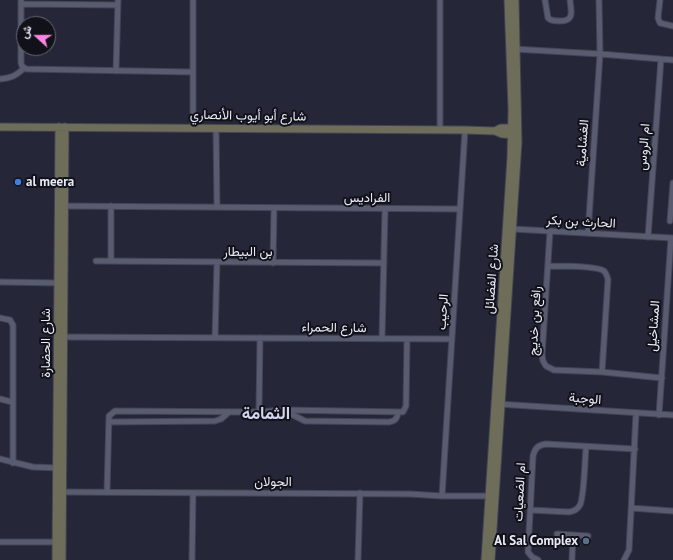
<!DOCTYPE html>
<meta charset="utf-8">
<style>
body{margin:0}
#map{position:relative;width:673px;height:560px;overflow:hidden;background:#252739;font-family:"PT Sans",Vazirmatn,sans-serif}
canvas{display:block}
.north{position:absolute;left:16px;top:16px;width:40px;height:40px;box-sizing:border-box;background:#101119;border:1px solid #666871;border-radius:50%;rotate:291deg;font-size:11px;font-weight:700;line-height:16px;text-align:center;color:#e8eaf6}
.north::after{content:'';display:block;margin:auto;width:14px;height:18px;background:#fd86e2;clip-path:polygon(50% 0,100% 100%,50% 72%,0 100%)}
</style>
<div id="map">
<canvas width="673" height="560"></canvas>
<div class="north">ش</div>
</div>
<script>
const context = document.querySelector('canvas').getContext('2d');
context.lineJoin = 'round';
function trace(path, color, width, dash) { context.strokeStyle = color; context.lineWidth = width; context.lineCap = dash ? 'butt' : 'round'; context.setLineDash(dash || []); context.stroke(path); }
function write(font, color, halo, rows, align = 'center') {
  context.font = font + ' "PT Sans",Vazirmatn,sans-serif'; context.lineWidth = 4; context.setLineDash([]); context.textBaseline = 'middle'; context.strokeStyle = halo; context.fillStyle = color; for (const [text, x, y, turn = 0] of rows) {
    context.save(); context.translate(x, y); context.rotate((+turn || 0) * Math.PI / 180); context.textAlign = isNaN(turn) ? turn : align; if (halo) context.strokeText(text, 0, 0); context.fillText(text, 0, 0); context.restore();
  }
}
const street = new Path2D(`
 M21 0V63L22 66 26 69 192 72
 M545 0 548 18C551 21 555 21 560 21 575 21 571 11 570 0
 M660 0 658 18 660 23 673 26
 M21 4 118 5
 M514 49 600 54 673 60
 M116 71 118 0
 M0 79C11 78 16 76 24 68
 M193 128V0
 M216 128 217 207
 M440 130V0
 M61 206 460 209
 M111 206V261
 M670 221 673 183
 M511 228 513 229 673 238
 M550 231 542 355 543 361 546 366 554 370 602 372 662 378
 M588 233 600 54 599 0
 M648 237 661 59
 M96 261 384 263
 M273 263 274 208
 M549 266C558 266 598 266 604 271 606 273 607 276 608 279L602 372
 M0 282 61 283
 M0 318 10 320 13 325V463
 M61 337 452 339
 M215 338 217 262
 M382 339 385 209
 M0 399 12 402
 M498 404 673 415
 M285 411 305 421 389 422C395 421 397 419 398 413
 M259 412 260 338
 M659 415 671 238
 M109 422 215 421 221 419 229 412
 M0 459 33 467 59 468
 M60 492 410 494 442 496H489
 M107 492 109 416 115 411 259 412 284 410 403 412 406 406 407 340
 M442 496 465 130
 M631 508 673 511
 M530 510 569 512C574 511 577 510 580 505 584 497 585 459 586 447
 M557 534 573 535 572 560
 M573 535 588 536
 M0 542H59
 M192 560 193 493
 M358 560 360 493
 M538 560 532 557 528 552 533 456C535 448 538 445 546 444L635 449
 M624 560 629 550 636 414`);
const secondary = new Path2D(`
 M0 127 465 130 495 131 502 134 515 135
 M495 131 501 128H516
 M56 560 59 127
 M62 560 65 127
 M485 560 511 157 512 109 508 0
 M491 560 518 142 515 0`);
trace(street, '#434453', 7);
trace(secondary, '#434453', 9);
trace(street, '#595c70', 5);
trace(secondary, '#6d6d5a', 7);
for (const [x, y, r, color] of [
 [18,182,4,"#3f7fe0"],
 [586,541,4,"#5c6f8a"]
]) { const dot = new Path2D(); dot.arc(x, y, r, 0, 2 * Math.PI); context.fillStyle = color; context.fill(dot); trace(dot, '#101119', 1.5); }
write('13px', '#e8eaf6', '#101119', [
 ["شارع أبو أيوب الأنصاري",248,116,1],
 ["الغشامية",583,143,-86],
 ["ام الروس",644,147,-86],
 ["الفراديس",367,198],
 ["الحارث بن بكر",581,222,3],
 ["بن البيطار",248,252],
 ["شارع الفضائل",492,279,-86],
 ["الرحيب",443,312,-86],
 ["رافع بن خديج",535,321,-87],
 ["المشاخيل",654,326,-86],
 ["شارع الحمراء",334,328,1],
 ["شارع الحضارة",46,343,-90],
 ["الوجبة",585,399,4],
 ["الجولان",273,482],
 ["ام الضعيات",520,492,-87]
]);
write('bold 13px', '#e8eaf6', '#101119', [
 ["al meera",26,182],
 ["Al Sal Complex",578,541,"right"]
], 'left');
write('bold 17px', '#d3d6ee', '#101119', [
 ["الثمامة",266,414]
]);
</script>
